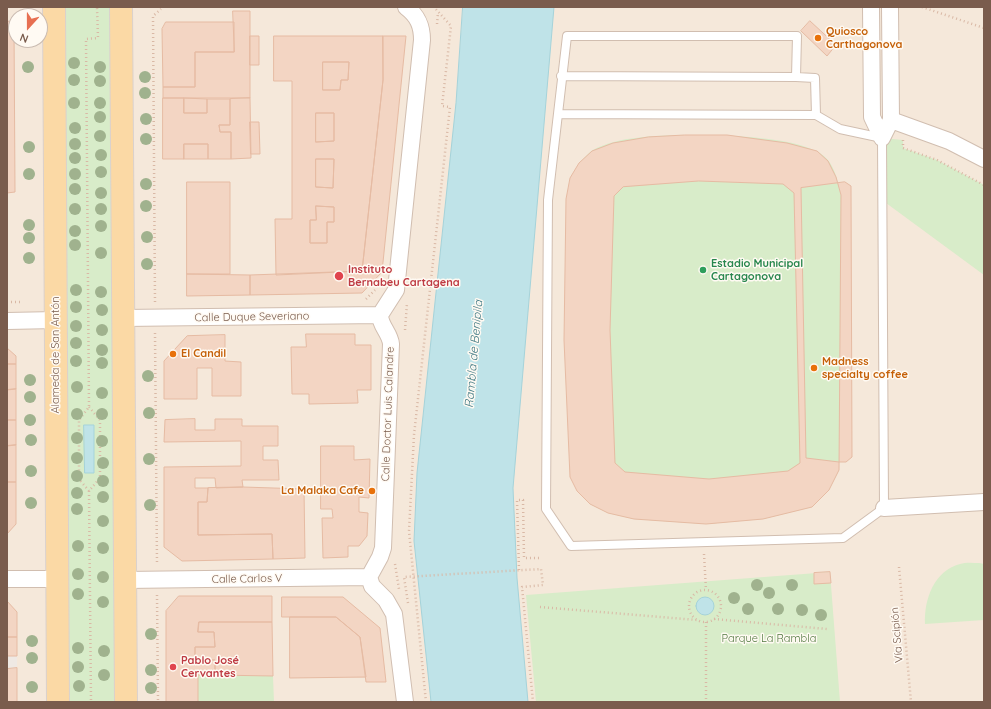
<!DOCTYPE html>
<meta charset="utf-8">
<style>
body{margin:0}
#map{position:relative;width:991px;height:709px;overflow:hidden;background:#fdf6ec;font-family:Quicksand,sans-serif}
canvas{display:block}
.frame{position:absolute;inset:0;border:8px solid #7a5c4d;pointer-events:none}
.north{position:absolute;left:8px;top:8px;width:40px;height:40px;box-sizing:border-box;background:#fffaf3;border:1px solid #cabbb1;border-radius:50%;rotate:201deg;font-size:11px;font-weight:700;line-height:16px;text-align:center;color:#7a5c4d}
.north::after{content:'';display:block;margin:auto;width:14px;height:18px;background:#e76f51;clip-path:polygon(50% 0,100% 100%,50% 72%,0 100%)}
</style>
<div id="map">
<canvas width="991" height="709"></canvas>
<div class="frame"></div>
<div class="north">N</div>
</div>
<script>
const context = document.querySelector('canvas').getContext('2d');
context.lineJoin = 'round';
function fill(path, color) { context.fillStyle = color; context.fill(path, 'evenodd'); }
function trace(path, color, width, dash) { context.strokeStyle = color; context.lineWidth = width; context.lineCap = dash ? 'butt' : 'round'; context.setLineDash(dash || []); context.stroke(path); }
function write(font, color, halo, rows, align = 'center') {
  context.font = font + ' Quicksand,sans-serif'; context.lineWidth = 3; context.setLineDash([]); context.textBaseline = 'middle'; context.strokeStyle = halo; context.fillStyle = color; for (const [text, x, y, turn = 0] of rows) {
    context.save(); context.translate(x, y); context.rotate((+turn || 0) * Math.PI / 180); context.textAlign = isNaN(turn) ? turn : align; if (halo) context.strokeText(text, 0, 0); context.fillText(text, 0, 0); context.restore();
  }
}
fill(new Path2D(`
 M7 7H984V702H7ZM16 16H40V40H16Z`), '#f5e8da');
fill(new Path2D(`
 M7 656H17V668L7 669Z`), '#efe9e4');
fill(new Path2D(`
 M54 7H121L126 702H58Z
 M685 135C717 135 808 135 828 160 836 170 838 184 841 195L839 470 829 490 812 507 763 519 706 524 634 519 608 513 590 504 579 163C584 159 588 153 593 150 618 136 657 136 685 135Z
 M882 138 903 140V148L937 160 984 185V275L882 200Z
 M979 563 984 564V620L925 624C924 599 934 571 960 564 966 562 973 563 979 563Z
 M830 572 840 702H536L526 595Z
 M198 675 273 676 274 702H198Z`), '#d8ecc9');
const water = new Path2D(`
 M463 7H554L513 488 517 578 528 702H431L414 541 417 473 456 103Z
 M84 425H94V473H85Z
 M696 606a9 9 0 1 1 18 0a9 9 0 1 1-18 0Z`);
fill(water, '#bfe3e8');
trace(water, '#a5d3da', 1);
const building = new Path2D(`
 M233 11H250V98H163V87H195V52H234Z
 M7 20 14 26 15 192 7 193Z
 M810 21 836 45 827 56 801 31Z
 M166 22H234V52H195V87H163L162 29Z
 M250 36H259V65H250Z
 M274 36H383V80L362 271 276 275 275 219H292V81H274ZM323 62H349L348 80H341L340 90H323ZM316 113H334V141L316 142ZM316 159H334L333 188 316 187ZM316 206 334 207V222H327V243H310V220H316Z
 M383 36H406L382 272 362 293 250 295V275L362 271 383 80Z
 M323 62H349L348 80H341L340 90H323Z
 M163 98H184V113H207V99H230V125H219L220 132H231V159H208V144H184V159H163Z
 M184 98 207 99V113H184Z
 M250 98 251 158 231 159V132H220L219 125H230V99Z
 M316 113H334V141L316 142Z
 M250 122H259L260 154H251Z
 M685 135H727L787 143 817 151 828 161 836 177 841 195 839 470 829 490 812 507 763 519 706 524 634 519 608 513 590 504 577 491 570 477 564 340 566 199 570 178 579 163 592 151 613 143 648 137ZM699 181 783 184 794 193 800 463 788 471 709 479 625 472 615 463 610 330 614 196 623 187Z
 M184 144H208V159H184Z
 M316 159H334L333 188 316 187Z
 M187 182H230V274H187Z
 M845 182 851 186 852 457 846 462H839L806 458 801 188Z
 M316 206 334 207V222H327V243H310V220H316Z
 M187 274 250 275V295L187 296Z
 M306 334H355V345H371V390H357L358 403 309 404V394H292L291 347H306Z
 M225 335V361L241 362V396H212V368H197V399H164V361L187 336Z
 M7 348 16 356V364H7Z
 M7 364H16V389L7 390Z
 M16 389V420H7V390Z
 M195 419V430H215V419H242V426H278V446H263V460H278L279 480H242L243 487 216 488 215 478H195V488H208L207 502H198V535L272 534 273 559 182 561 164 547V467L241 466V441L164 442 165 420Z
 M7 420H16V445L7 446Z
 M16 445V482H7V446Z
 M321 446H354V460L370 459 369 498 359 497V512L368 513 367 536 359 546H348V557L323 558 322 518H333L332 509H321Z
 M7 482H16V524L7 534Z
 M243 487 304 489 305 558 273 559 272 534 198 535V502H207L208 488Z
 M830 572 831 583 814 584V573Z
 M179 596H272V622H199L198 632H214L215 647H195V660H215V675H198V702H166V611Z
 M282 597H343L380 628 386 682H366L360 637 336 617H282Z
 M7 601 17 612V637H7Z
 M290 617H336L360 637 366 677 290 678Z
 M199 622H272L273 676 215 675V660H195V647H215L214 632H198Z
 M7 637H17V656H7Z
 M17 668V702H7V669Z`);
fill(building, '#f3d5c3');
trace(building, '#e6bba3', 1);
const lane = new Path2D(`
 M561 76 796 77
 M558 114 816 115 840 129 882 138 884 508 843 538 571 546 546 509 548 200 567 36H797L796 77 815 78 816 115`);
const street = new Path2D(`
 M871 7 872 117 882 138
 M891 120 949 141 984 159
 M882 138 891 120 890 7
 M123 318 380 315
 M7 321 56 320
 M884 508 984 502
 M7 579H57
 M125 580 369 577
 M405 702 394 614 386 600 372 586 369 577 380 557 383 548 391 344C390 333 380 326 380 315L396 290 422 40C422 26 418 16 406 7`);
const primary = new Path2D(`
 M54 7 58 702
 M121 7 126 702`);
trace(lane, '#d1beb0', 10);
trace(street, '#d1beb0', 18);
trace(primary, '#dad1cd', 24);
trace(new Path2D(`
 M922 7 984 28
 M437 24 438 13
 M903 140V148L937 160 984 185
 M366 299 375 290
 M7 302H23
 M155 302 153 16 161 9
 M405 330 407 303
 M155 333 157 564
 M89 407 100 420V478L89 491 91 702
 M89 491 79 479V420L89 407 86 39 98 38 97 7
 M704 554 706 590
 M395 564 399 589
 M899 567 911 702
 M519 570 517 500H523L524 558H539
 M689 606a16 16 0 1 1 32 0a16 16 0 1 1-32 0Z
 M157 595 158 702
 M408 603 404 577 541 569 543 585 522 587 533 702
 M540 607 697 620
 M714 619 827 629
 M706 622V702
 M426 702 409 531 414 435 450 107 442 106 451 26 434 7`), '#d9b8a5', 2.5, [1, 3]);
trace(lane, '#fff', 8);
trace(street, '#fff', 16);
trace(primary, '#fbd9a5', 22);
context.fillStyle = '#a0b28e';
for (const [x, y] of [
 [74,63],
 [28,67],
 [100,67],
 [145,77],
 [74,80],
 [100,81],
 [145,93],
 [74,103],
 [100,103],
 [100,117],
 [146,119],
 [75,128],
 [100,136],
 [146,139],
 [75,144],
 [29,147],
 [101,155],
 [75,158],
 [101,172],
 [29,174],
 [75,174],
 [146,184],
 [75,189],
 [101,193],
 [146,206],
 [75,209],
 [101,209],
 [29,225],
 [101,226],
 [75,231],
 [147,237],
 [29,238],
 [75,245],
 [101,253],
 [29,258],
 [147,264],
 [76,290],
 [101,292],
 [76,307],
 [102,310],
 [76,326],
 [102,330],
 [76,343],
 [102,350],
 [76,361],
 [102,363],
 [148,376],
 [30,380],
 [77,387],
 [102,393],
 [30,397],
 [149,413],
 [77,414],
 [102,414],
 [30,420],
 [77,438],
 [31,440],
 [102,441],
 [77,458],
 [149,459],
 [103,463],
 [31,471],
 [77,476],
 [103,481],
 [77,493],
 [103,497],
 [31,503],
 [150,505],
 [77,509],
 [103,521],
 [78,546],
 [103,548],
 [78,574],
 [103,577],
 [757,585],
 [792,585],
 [769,593],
 [78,594],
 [734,598],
 [103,602],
 [748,609],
 [778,609],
 [802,610],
 [821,615],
 [151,634],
 [32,641],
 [78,648],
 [104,651],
 [32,658],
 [78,667],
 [151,670],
 [104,675],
 [79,686],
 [32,687],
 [151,688]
]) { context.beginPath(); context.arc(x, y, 6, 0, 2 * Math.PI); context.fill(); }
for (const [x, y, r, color] of [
 [818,38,4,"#e8710a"],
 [703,270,4,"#2e9e5b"],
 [339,276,5,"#e0444e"],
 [173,354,4,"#e8710a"],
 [814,368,4,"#e8710a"],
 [372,491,4,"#e8710a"],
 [173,667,4,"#e0444e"]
]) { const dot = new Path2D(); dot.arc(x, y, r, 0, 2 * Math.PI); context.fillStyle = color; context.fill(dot); trace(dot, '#fffaf3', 1.5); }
write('bold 11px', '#c56008', '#fffaf3', [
 ["Quiosco",826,32],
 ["Carthagonova",826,45],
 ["El Candil",181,354],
 ["Madness",822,362],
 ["specialty coffee",822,375],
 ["La Malaka Cafe",364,491,"right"]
], 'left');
write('bold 11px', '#27864d', '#fffaf3', [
 ["Estadio Municipal",711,264],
 ["Cartagonova",711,277]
], 'left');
write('bold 11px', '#be3a42', '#fffaf3', [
 ["Instituto",348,270],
 ["Bernabeu Cartagena",348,283],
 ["Pablo José",181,661],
 ["Cervantes",181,674]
], 'left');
write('11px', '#7a5c4d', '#fffaf3', [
 ["Calle Duque Severiano",252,317,-1],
 ["Alameda de San Antón",56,355,-90],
 ["Calle Doctor Luis Calandre",388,414,-88],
 ["Calle Carlos V",247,579,-1],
 ["Vía Scipión",897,635,-95]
]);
write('11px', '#537a41', '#fffaf3', [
 ["Parque La Rambla",769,639]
]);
write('italic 12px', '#437c86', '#fffaf3', [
 ["Rambla de Benipila",474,354,-85]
]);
</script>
